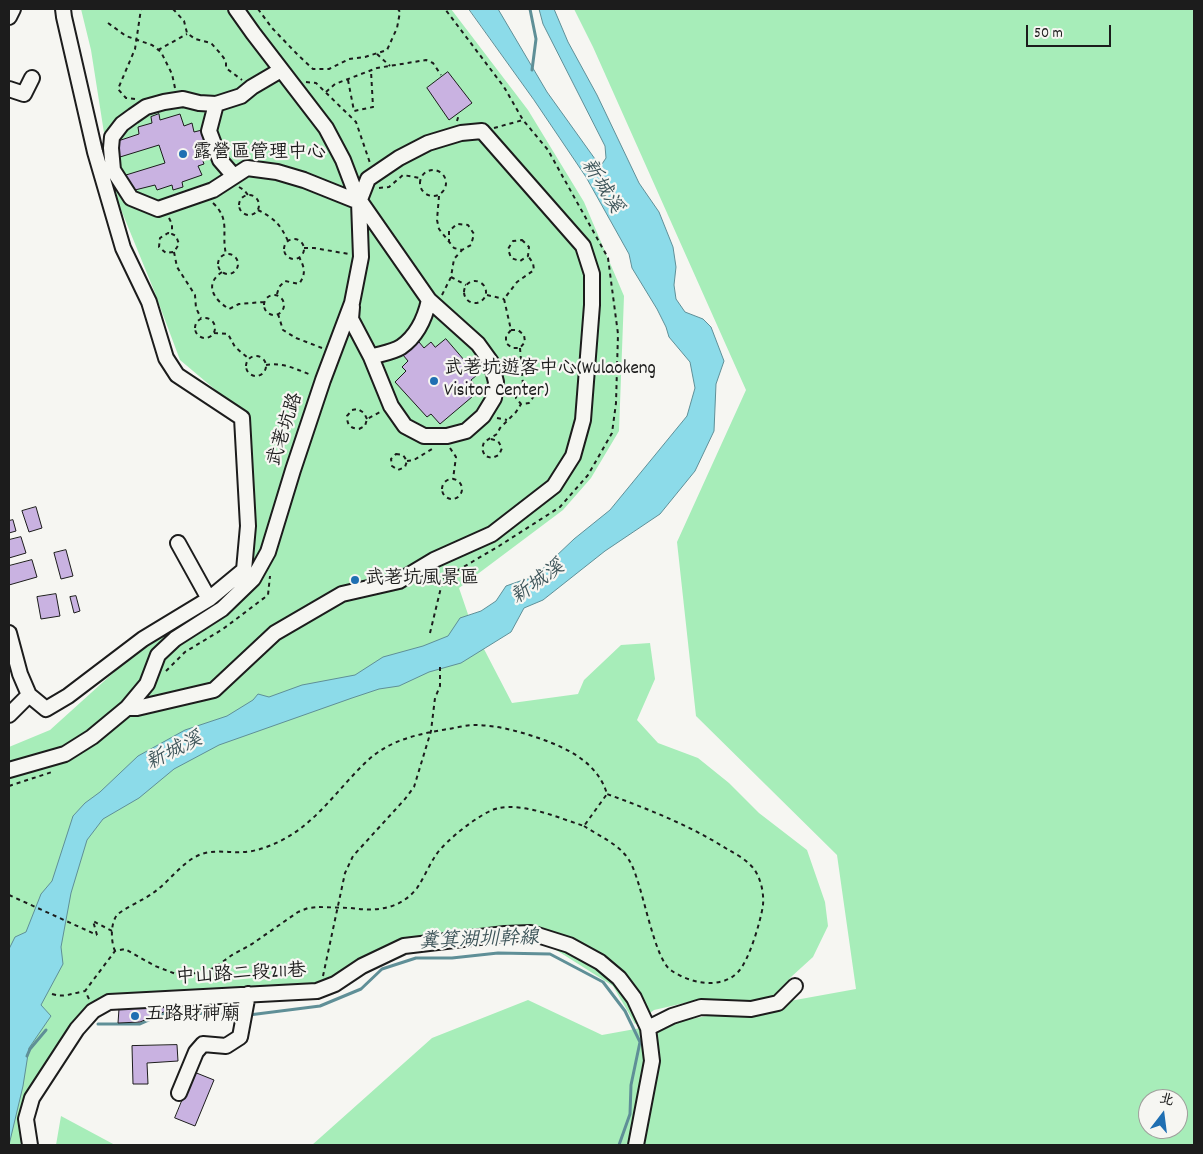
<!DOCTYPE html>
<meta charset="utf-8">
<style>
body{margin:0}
#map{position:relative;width:1203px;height:1154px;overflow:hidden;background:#f6f6f2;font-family:Dekko,"LXGW WenKai TC",sans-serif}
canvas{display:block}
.frame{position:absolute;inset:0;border:10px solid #1c1c1c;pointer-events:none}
.north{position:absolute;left:1138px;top:1089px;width:50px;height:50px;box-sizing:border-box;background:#f6f6f2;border:1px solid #9f9f9c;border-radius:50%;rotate:15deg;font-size:14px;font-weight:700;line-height:20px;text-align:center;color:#1c1c1c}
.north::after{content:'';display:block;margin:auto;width:18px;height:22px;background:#1f6fb2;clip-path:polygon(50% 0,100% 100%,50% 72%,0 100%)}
.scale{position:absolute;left:1026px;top:25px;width:85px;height:22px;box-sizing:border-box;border:2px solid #1c1c1c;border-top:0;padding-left:6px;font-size:15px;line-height:18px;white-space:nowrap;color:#1c1c1c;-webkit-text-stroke:4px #f6f6f2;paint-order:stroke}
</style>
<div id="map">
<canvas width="1203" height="1154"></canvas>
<div class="frame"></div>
<div class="north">北</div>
<div class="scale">50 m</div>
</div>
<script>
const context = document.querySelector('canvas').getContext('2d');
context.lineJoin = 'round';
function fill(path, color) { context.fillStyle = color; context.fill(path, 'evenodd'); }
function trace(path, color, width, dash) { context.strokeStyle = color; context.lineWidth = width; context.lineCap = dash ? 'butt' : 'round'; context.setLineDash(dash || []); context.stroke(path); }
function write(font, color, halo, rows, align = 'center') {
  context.font = font + ' Dekko,"LXGW WenKai TC",sans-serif'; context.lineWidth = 4.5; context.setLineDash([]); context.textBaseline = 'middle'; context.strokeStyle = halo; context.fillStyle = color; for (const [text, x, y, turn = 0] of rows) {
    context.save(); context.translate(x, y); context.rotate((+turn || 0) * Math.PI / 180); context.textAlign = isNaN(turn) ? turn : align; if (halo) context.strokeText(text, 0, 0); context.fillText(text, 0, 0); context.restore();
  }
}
fill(new Path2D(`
 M81 9H451L528 110 584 202 624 296 619 431 591 478 563 510 459 588 472 626 512 703 578 694 584 680 621 645 650 643 655 679 637 720 658 743 698 758 729 783 759 813 807 850 825 902 828 926 813 957 791 977 776 997 757 1001 702 999 654 1010 635 1024 613 986 553 948 528 937 405 952 379 960 319 996 282 1000H238L83 1011 41 1088 20 1145H9V747L50 730 123 664 251 573 255 543 250 419 180 360 153 288 113 190 91 50Z
 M574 9H1194V1145H312L432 1038 528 1000 602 1035 856 989 837 855 696 716 677 542 746 390 593 47ZM1148 1099H1178V1129H1148Z
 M61 1116 115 1145H56Z`), '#a7edb9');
const water = new Path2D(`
 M469 9H498L547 92 595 159 602 164 606 158 605 146 543 24 539 9H554L568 42 597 95 639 183 659 212 673 247 676 267 674 285 676 299 685 312 703 319 711 327 724 361 716 384 714 431 695 471 660 514 605 551 543 600 524 608 511 632 461 663 429 672 399 686 379 689 352 698 219 745 174 769 139 798 103 819 87 840 71 893 61 947 63 964 41 1005 51 1016 29 1048 23 1086 9 1145V949L15 937 26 932 41 894 52 881 73 816 85 803 100 792 138 756 185 730 227 716 253 700 258 694 269 697 302 685 355 675 383 657 423 646 448 636 460 618 481 611 496 601 506 586 523 580 533 578 574 539 610 510 687 416 695 388 690 362 669 337 666 327 657 309 632 268 629 254 586 177 534 100Z`);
fill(water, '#8cdbe9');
trace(water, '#5f8f97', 1);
trace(new Path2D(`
 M530 9 536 39 532 70
 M249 1015 320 1006 361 989 382 969 416 958H452L498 953 550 954 603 982 625 1011 640 1042 631 1085 630 1114 619 1145
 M98 1024H140L167 1012 240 1015
 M27 1056 30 1049 46 1030`), '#5f8f97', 3);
const building = new Path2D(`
 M448 72 472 103 449 120 427 88Z
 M159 114 160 120 180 114 184 126 192 123 194 132 202 130 208 152 201 155 204 164 198 166 202 175 182 182 183 187 173 190 172 185 157 190 155 185 131 191 126 175 165 163 159 145 120 157 115 142 139 134 138 127 152 123 151 117Z
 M446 339 477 375 471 380 479 391 440 424 431 414 427 417 395 382 406 371 402 367 408 361 403 355 419 342 424 348 431 342 435 347Z
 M36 507 42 528 29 532 22 511Z
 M13 520 16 531 9 533V521Z
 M21 537 26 553 9 558V540Z
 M66 550 73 576 61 579 54 553Z
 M32 560 37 577 9 585V566Z
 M56 594 60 616 41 619 37 597Z
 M76 596 80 611 74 613 70 597Z
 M166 1007V1011L140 1022 118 1023 119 1009Z
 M177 1045 178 1061 147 1063 148 1084H133L132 1046Z
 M194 1072 214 1080 195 1126 175 1118Z`);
fill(building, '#c9b2e1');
trace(building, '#1c1c1c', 1);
const minor = new Path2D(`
 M9 17 13 9
 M9 89 24 94 32 78
 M233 175 220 160 209 131 216 104 241 96 252 87 281 70
 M360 201 429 300 478 344 491 362 496 382 494 398 483 416 466 431 447 436H424L405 426 391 406 371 357C380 354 393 352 401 347 417 336 425 318 429 300
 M352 307 351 319 371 357
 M178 543 209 599
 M9 633 20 674 29 695 46 709 68 696 143 639 209 599 244 570 248 526 242 418 177 375 166 358 149 302 123 248 95 152 64 17 63 9
 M127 708H137L214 690 275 633 342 594 399 581 434 560 492 534 554 486 573 456 583 420 592 305V274L583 246 482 131 461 133 428 143 399 158 368 179 359 202 304 180 277 172 247 168 213 190 158 209 131 198 113 170 111 148 112 137 122 124 133 116 146 107 164 102 183 99 199 103 216 104
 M9 715 29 695
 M9 770 65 754 92 737 127 708 147 684 158 655 175 639 222 609 253 579 268 552 293 470 323 380 352 303 361 257 359 202 343 160 326 128 253 33 236 9
 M648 1028 672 1016 701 1007 751 1009 778 1003 795 986
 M179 1093 196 1052 203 1044 226 1046 240 1037 248 994
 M30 1145 26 1119 32 1098 77 1029 93 1011 109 1002 317 991 335 984 362 966 404 946 505 934 531 933 569 945 600 962 619 978 634 998 648 1028 652 1061 636 1145`);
trace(minor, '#1c1c1c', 18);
trace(new Path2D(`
 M173 9 184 21 187 33 195 39 211 43 220 53 226 61V68L242 80
 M258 9 272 28 298 55 313 69H329L349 59 365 57 387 50 397 28 400 12 398 9
 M108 23 126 36 152 45 161 52 172 74 175 88
 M158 50 187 34
 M377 54 390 66
 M348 80 354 111 373 107 371 71
 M306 82 316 83 356 122 370 163
 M326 92 335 84 377 68 426 60 433 63 441 75
 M135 99 126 98 118 89 135 49 141 9
 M457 121 459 114
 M494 128 523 120
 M420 183a13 13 0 1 1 26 0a13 13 0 1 1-26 0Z
 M239 187 244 190 248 195
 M379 188 389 187 403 175 420 178
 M239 205a10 10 0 1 1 20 0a10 10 0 1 1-20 0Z
 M439 196 437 220 439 229 454 248 462 250 471 245 474 234 468 225 457 224 449 231V242
 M213 203C231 220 221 233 226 254
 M258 210C275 219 280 224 288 241
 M169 218 172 224V234L176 236 179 244 174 252 166 253 159 247 160 238 168 233 172 234
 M284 249a10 10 0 1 1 20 0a10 10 0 1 1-20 0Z
 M522 240 529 247 528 256 520 261 511 258 508 249 513 241Z
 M304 248H314L349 254
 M174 252 177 267 195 295 196 308 201 318
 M218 264a10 10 0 1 1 20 0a10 10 0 1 1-20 0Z
 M222 272C204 284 213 299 229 309L239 304 264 302
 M451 277 466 285
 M464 292a11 11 0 1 1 22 0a11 11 0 1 1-22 0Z
 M277 294 279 287 285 281 299 284C306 274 305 268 299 257
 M442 295 451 277 454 259 462 250
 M487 295 504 299
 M264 305a10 10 0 1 1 20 0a10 10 0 1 1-20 0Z
 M278 314 283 330 296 338 322 348
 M195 328a10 10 0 1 1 20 0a10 10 0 1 1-20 0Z
 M511 330H518L524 335 525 342 520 348H512L506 343V336L511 330 504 299 517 282 534 270 533 263 528 256
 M214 333 228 334 235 347 248 358
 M520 348 523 385
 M246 366a10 10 0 1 1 20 0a10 10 0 1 1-20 0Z
 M266 365C282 362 296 369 311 375
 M523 386 531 389 534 396 529 403 521 404 516 398 517 390Z
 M497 418 507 420
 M367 419 364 413 358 409 352 410 347 416C347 425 350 428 359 429L365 426 367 419 380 412
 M491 439 498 441 502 448 499 455 492 458 485 456 482 449 484 442 497 434 500 428 516 412 521 404
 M450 448 456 457 453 479
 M396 454 403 455 407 461 405 467 398 470 392 466 391 459Z
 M407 461 414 460 432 449
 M442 489a10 10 0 1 1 20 0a10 10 0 1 1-20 0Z
 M430 633 443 579 499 546 560 507 588 475 612 433 616 403 618 334 608 258 548 150 523 120 504 87 445 9
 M166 671 185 652 223 629 268 595 270 576
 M9 786 52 772
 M584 826C599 836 619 844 629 860 643 882 653 960 672 971 690 983 721 990 738 972 749 961 761 920 763 905 764 893 761 879 754 869 747 860 736 854 727 849 689 825 648 809 607 794
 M9 895 97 935
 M351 908C376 912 401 909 417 888 424 878 429 865 436 855 445 841 482 811 499 808 525 803 559 818 584 826L607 794
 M97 935 93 921 112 931
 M115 951C111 942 110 924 117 915 123 909 145 899 153 893 169 882 181 863 199 855 213 849 229 853 244 852 259 851 273 845 286 838 318 820 339 788 365 763 388 740 418 734 448 729 456 728 465 725 474 725 497 725 522 732 544 740 571 750 598 764 607 794
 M323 976 345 873 353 856 405 799 414 787 431 731 435 698 440 686V667
 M52 994C64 998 73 993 85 991
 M89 999 85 991 115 951 125 949 155 966 176 974 197 973 214 968 232 955 252 944 298 912 308 908 319 907`), '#1c1c1c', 2, [4, 4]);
trace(minor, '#f6f6f2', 14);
trace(new Path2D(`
 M319 907 351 908`), '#1c1c1c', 2, [4, 4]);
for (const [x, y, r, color] of [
 [183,154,5,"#1f6fb2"],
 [434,381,5,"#1f6fb2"],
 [355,580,5,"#1f6fb2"],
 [135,1016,5,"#1f6fb2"]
]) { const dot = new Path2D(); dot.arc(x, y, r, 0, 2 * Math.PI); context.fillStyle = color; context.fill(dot); trace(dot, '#f6f6f2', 2); }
write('19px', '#1c1c1c', '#f6f6f2', [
 ["露營區管理中心",193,154],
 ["武荖坑遊客中心(Wulaokeng",444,370],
 ["Visitor Center)",444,392],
 ["武荖坑風景區",365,580],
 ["五路財神廟",145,1016]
], 'left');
write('19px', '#1c1c1c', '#f6f6f2', [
 ["武荖坑路",287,430,-72],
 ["中山路二段211巷",241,976,-3]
]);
write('italic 20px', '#3e555a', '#f6f6f2', [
 ["新城溪",600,187,58],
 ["新城溪",539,584,-36],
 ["新城溪",175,753,-27],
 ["糞箕湖圳幹線",479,942,-2]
]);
</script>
